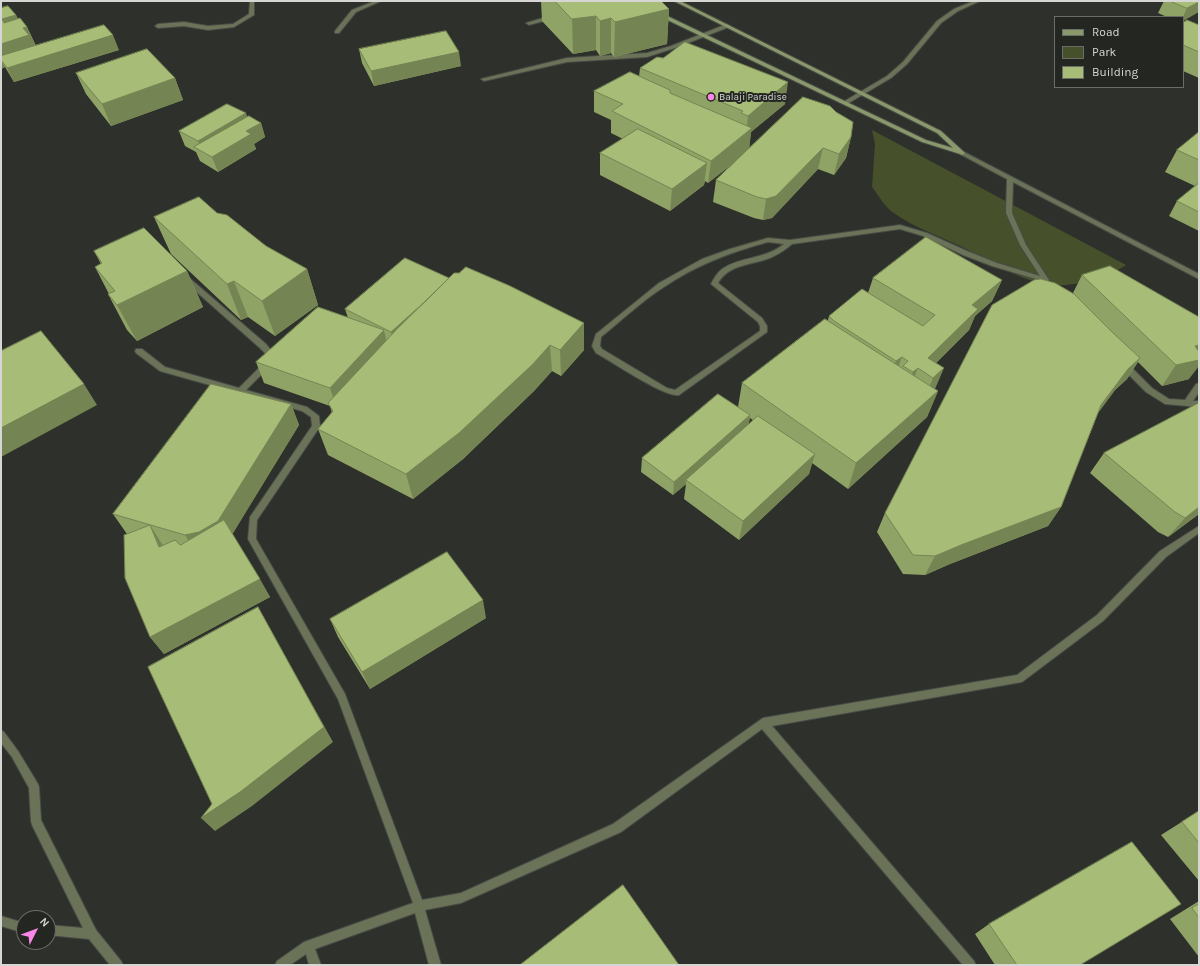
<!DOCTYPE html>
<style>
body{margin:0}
#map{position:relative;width:1200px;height:966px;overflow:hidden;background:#2e302b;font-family:Karla,sans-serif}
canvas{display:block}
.frame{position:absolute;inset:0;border:2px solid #d6d7d4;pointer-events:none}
.legend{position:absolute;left:1054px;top:16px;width:130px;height:72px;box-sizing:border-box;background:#242622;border:1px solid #6b6d69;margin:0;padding:5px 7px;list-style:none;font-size:12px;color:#d6d7d4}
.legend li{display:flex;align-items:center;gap:8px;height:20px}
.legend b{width:20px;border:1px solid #6b6d69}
.north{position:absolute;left:16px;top:910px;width:40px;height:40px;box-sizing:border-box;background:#242622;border:1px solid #6b6d69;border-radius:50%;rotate:48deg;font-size:11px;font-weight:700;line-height:16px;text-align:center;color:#d6d7d4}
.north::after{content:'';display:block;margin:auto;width:14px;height:18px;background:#f987e8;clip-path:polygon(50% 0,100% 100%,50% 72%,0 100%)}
</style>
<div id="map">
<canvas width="1200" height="966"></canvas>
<div class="frame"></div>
<ul class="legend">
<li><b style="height:5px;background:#8a996c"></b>Road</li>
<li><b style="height:11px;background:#46512b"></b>Park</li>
<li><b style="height:11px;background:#a7bd77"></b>Building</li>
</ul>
<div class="north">N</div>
</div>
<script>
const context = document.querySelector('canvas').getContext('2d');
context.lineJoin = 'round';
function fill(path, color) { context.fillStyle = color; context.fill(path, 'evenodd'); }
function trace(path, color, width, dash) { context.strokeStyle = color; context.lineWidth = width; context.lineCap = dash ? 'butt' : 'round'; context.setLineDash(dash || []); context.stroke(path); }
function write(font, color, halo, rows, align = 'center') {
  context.font = font + ' Karla,sans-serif'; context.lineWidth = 4; context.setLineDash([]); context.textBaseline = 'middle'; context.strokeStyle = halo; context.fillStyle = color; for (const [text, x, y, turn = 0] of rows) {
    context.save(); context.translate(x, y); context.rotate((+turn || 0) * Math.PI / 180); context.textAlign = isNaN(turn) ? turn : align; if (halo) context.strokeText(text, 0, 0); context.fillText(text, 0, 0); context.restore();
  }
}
fill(new Path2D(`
 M872 130 1126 265C1112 275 1078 286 1060 285 1028 285 998 266 970 251 944 237 915 229 891 211 884 205 878 195 872 187L875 144Z`), '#46512b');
const street = new Path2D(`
 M250 1H254V15L234 27 208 30 184 26 158 28 155 26 158 24 184 22 208 26 233 24 249 14Z
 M375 1H381L356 12 339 33H335V31L352 10Z
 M974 1H980L958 11 941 23 907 64 891 78 847 104H843V102L887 76 903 62 937 21 954 9Z
 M553 15 555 16V18L529 25 526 23Z
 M727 24 730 26 729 27 675 48 647 57 567 62 484 81 481 79 567 58 647 53 671 46Z
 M962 151 1199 274V279L1013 182 1012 213 1026 245 1049 280 1048 282H1046L992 266 963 255 923 236 900 229 792 244C785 250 779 254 770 258 752 265 729 264 718 283L762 318 767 326V332L679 395C665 398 611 361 596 353L592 346 596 334 659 283 702 259 730 249 768 238 790 240 900 225 927 233 967 251 997 263 1040 276 1020 245 1006 213 1007 179 960 154V152ZM768 242 784 244C764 260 741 256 722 269 717 273 714 278 711 284L758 322 760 326V331L675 390 667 388 602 349 600 346 601 337C621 321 643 300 664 287 696 265 731 252 768 242Z
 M183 276H187L266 344 274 354 269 367 246 390 307 407 319 416 320 426 319 428 257 520 256 539 345 694 422 900 461 893 613 824 763 718 1017 675 1097 615 1160 551 1199 526V533L1166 557 1103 621 1022 682 772 726 974 961 976 965H963L762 729 621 832 461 903 425 910 441 965H429L415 913 315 949 321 965H309L306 954 290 965H275L277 961 304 942 413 903 338 699 248 539 250 517 312 426 311 417 302 411 160 371 136 353 135 351 136 349H142L165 367 239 388 263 364 266 354 260 348 183 280Z
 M1124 362 1127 363 1152 388 1169 399 1185 400 1196 384 1199 383V392L1193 401H1199V407L1165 404 1146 392 1121 367 1120 365Z
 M1 730 4 732 18 751 38 784 39 787 41 820 96 930 121 961 123 965H110L89 939 48 935V925L83 928 32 825 31 821 29 788 12 757 1 743Z
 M1 916 24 923V933L1 926Z`);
const secondary = new Path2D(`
 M674 1H680L941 131 965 153 962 155 960 154 922 142 657 15V13H661L926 140 953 148 937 133Z`);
trace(street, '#494b46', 2);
trace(secondary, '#494b46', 2);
fill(street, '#6a7357');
fill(secondary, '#8a996c');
fill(new Path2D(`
 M541 1H661L669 9 667 44 614 57 611 53 600 56 596 50 573 54 542 21Z
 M1164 1H1199L1183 21V17H1167L1158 13Z
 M1 8 16 15 18 19 27 27 36 46 119 50 14 82 5 67 1 69Z
 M1183 23 1199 25V78L1183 71Z
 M359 49 461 66 374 86 362 63Z
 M640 68 785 104 751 132 749 149 851 137 846 158 834 175 818 169 772 218 763 220 754 218 713 202 716 180 740 158 708 183 705 181 704 185 670 211 600 175V153L623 139 611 133V120L594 112V91L639 77Z
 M76 73 175 78 183 100 111 126 86 94Z
 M247 117 261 123 265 137 254 144 256 149 218 172 200 161 196 152 185 146 179 131Z
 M1199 132V231L1169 216 1177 201 1195 186 1165 172 1177 150Z
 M217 213 266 246 307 269 318 305 275 336 248 317 241 320 171 254 154 217Z
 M94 251 187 271 203 307 137 341 127 330 108 294H109L95 267 101 264Z
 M1110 266 1189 379 1162 386 1138 362 1127 379 1115 390 1098 413 1061 507 1048 526 950 564 925 575 903 574 877 532 885 513 1073 293 1082 275Z
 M873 278 1002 280 992 301 975 316 969 330 936 363 935 389 938 391 927 417 848 489 812 463 809 474 739 540 684 499 686 484 673 495 641 472 642 458 738 407 742 383 828 320 829 316 868 293ZM750 418 754 421 748 425Z
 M345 309 584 350 561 376 552 371 534 391 463 459 413 499 328 455 318 429 332 413 330 406 264 383 256 362 348 318Z
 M1199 403V514L1168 537 1158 532 1090 473 1104 453Z
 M291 404 299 425 232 534 270 597 164 654 150 637 127 534 113 514Z
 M486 618 370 689 338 637 330 619Z
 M1199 811V881L1161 835Z
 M1199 901V957L1170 919Z
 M989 924 1080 965H995L975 934Z`), '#90a366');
fill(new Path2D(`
 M1199 2V12L1183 21V17L1187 8Z
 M669 9 667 44 614 57 615 22Z
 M16 15 26 36 12 40 2 19Z
 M596 16V50L573 54 572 19Z
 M611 18V53L600 56V21Z
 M27 27 37 48 1 60V44L23 28Z
 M113 35 119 50 14 82 7 68Z
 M459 52 461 66 374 86 371 71Z
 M1 61 5 67 1 69Z
 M175 78 183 100 111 126 102 104Z
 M788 82 785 104 751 132 749 150 708 183 711 161 746 133 748 116Z
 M246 113 251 128 202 151 198 141Z
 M261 123 265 137 254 144 256 149 218 172 212 157 246 131Z
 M851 137 846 158 834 175 839 154Z
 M823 148 818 169 772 218 763 220 766 199Z
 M707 163 704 185 670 211 672 189Z
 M307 269 318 305 275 336 262 301Z
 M187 271 203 307 137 341 117 305Z
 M450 278 395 346 391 332Z
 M1002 280 992 301 975 316 969 330 926 373 928 358 972 305Z
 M234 281 248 317 241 320 227 284Z
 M584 323V350L561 376 560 350Z
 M384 330 389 352 337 409 330 388Z
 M550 345 552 371 534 391 463 459 413 499 406 474Z
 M1199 345V366L1189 379 1162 386 1176 365 1195 346Z
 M902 357 894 378 888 382 896 361Z
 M1140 358 1127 379 1115 390 1088 426 1101 405 1128 369Z
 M918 368 910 389 905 393 913 372Z
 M944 368 935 389 925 398 933 378Z
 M84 384 97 405 1 457V428Z
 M938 391 927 417 848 489 856 463Z
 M291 404 299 425 229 540 197 555 185 535Z
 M750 415 748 429 686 480V484L673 495 674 482Z
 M815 454 809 474 739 540 743 521Z
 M1061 507 1048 526 950 564 925 575 935 556 961 545Z
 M1199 507V514L1168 537 1185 518Z
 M150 525 162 544 172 566 159 547Z
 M260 579 270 597 164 654 150 637Z
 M483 600 486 618 370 689 362 672Z
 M258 607 333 742 252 806 215 831 201 818 240 792Z`), '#758453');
const building = new Path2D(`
 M555 1H661L669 9 615 22 611 18 600 21 596 16 572 19Z
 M1170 1H1199V2L1187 8Z
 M8 6 16 15 2 19 4 23 20 18 27 27 23 28 29 35 1 44V8Z
 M1187 20 1199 25V52L1183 45V23Z
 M104 25 113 35 7 68 1 60V56Z
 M446 31 459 52 371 71 359 49Z
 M685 42 788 82 748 116 741 113 743 111 640 68 657 57 663 58Z
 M147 49 175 78 102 104 76 73Z
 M630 72 670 90V93L752 128 711 161 612 111 623 104 594 91Z
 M803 97 830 106 836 112 853 122 851 137 839 154 823 148 776 196 766 199 757 197 716 180Z
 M227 104 246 113 198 141 179 131Z
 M249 116 261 123 246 131 251 134 212 157 194 147Z
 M638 129 707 163 672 189 600 153Z
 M1199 132V160L1177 150Z
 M1199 183V212L1177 201Z
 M199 197 217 213 227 215 266 246 307 269 262 301 234 281 227 284 154 217Z
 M144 228 187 271 117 305 108 294 115 291 95 267 102 263 94 251Z
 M926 237 1002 280 972 305 978 309 928 358 944 368 933 378 918 368 913 372 903 366 908 361 902 357 896 361 834 321 829 316 862 289 923 326 935 315 873 278Z
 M405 258 449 278 429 298 391 332 345 309Z
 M1110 266 1199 317V345L1195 346 1199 352V360L1176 365 1082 275Z
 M466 267 510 286 584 323 560 350 550 345 532 365 459 433 406 474 318 429 333 411 328 403 397 329 454 273H459Z
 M1041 279 1055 283 1074 294 1112 332 1140 358 1128 369 1101 405 1061 507 961 545 935 556 913 555 885 513 992 305 1034 280Z
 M318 307 384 330 330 388 256 362Z
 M825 319 938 391 856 463 742 383Z
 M41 331 84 384 1 428V351Z
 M211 384 291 404 218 521 199 532 185 535 113 514Z
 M718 394 750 415 674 482 642 458Z
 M1199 403V507L1185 518 1175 512 1104 453Z
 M758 416 815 454 743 521 686 480Z
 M224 520 260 579 150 637 125 578 124 535 150 525 159 547 175 540 180 545Z
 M447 552 483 600 362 672 330 619Z
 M258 607 324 727 240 792 201 818 212 804 148 667Z
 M1199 811V843L1182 822Z
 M1132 842 1181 904 1080 965H1017L989 924Z
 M623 885 679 965H520Z
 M1199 904V918L1192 908Z`);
fill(building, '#a7bd77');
trace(building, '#758453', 1);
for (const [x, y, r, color] of [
 [711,97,4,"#f987e8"]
]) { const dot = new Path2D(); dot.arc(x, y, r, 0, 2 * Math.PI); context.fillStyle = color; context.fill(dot); trace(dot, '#242622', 1.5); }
write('10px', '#d6d7d4', '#242622', [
 ["Balaji Paradise",719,97]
], 'left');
</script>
